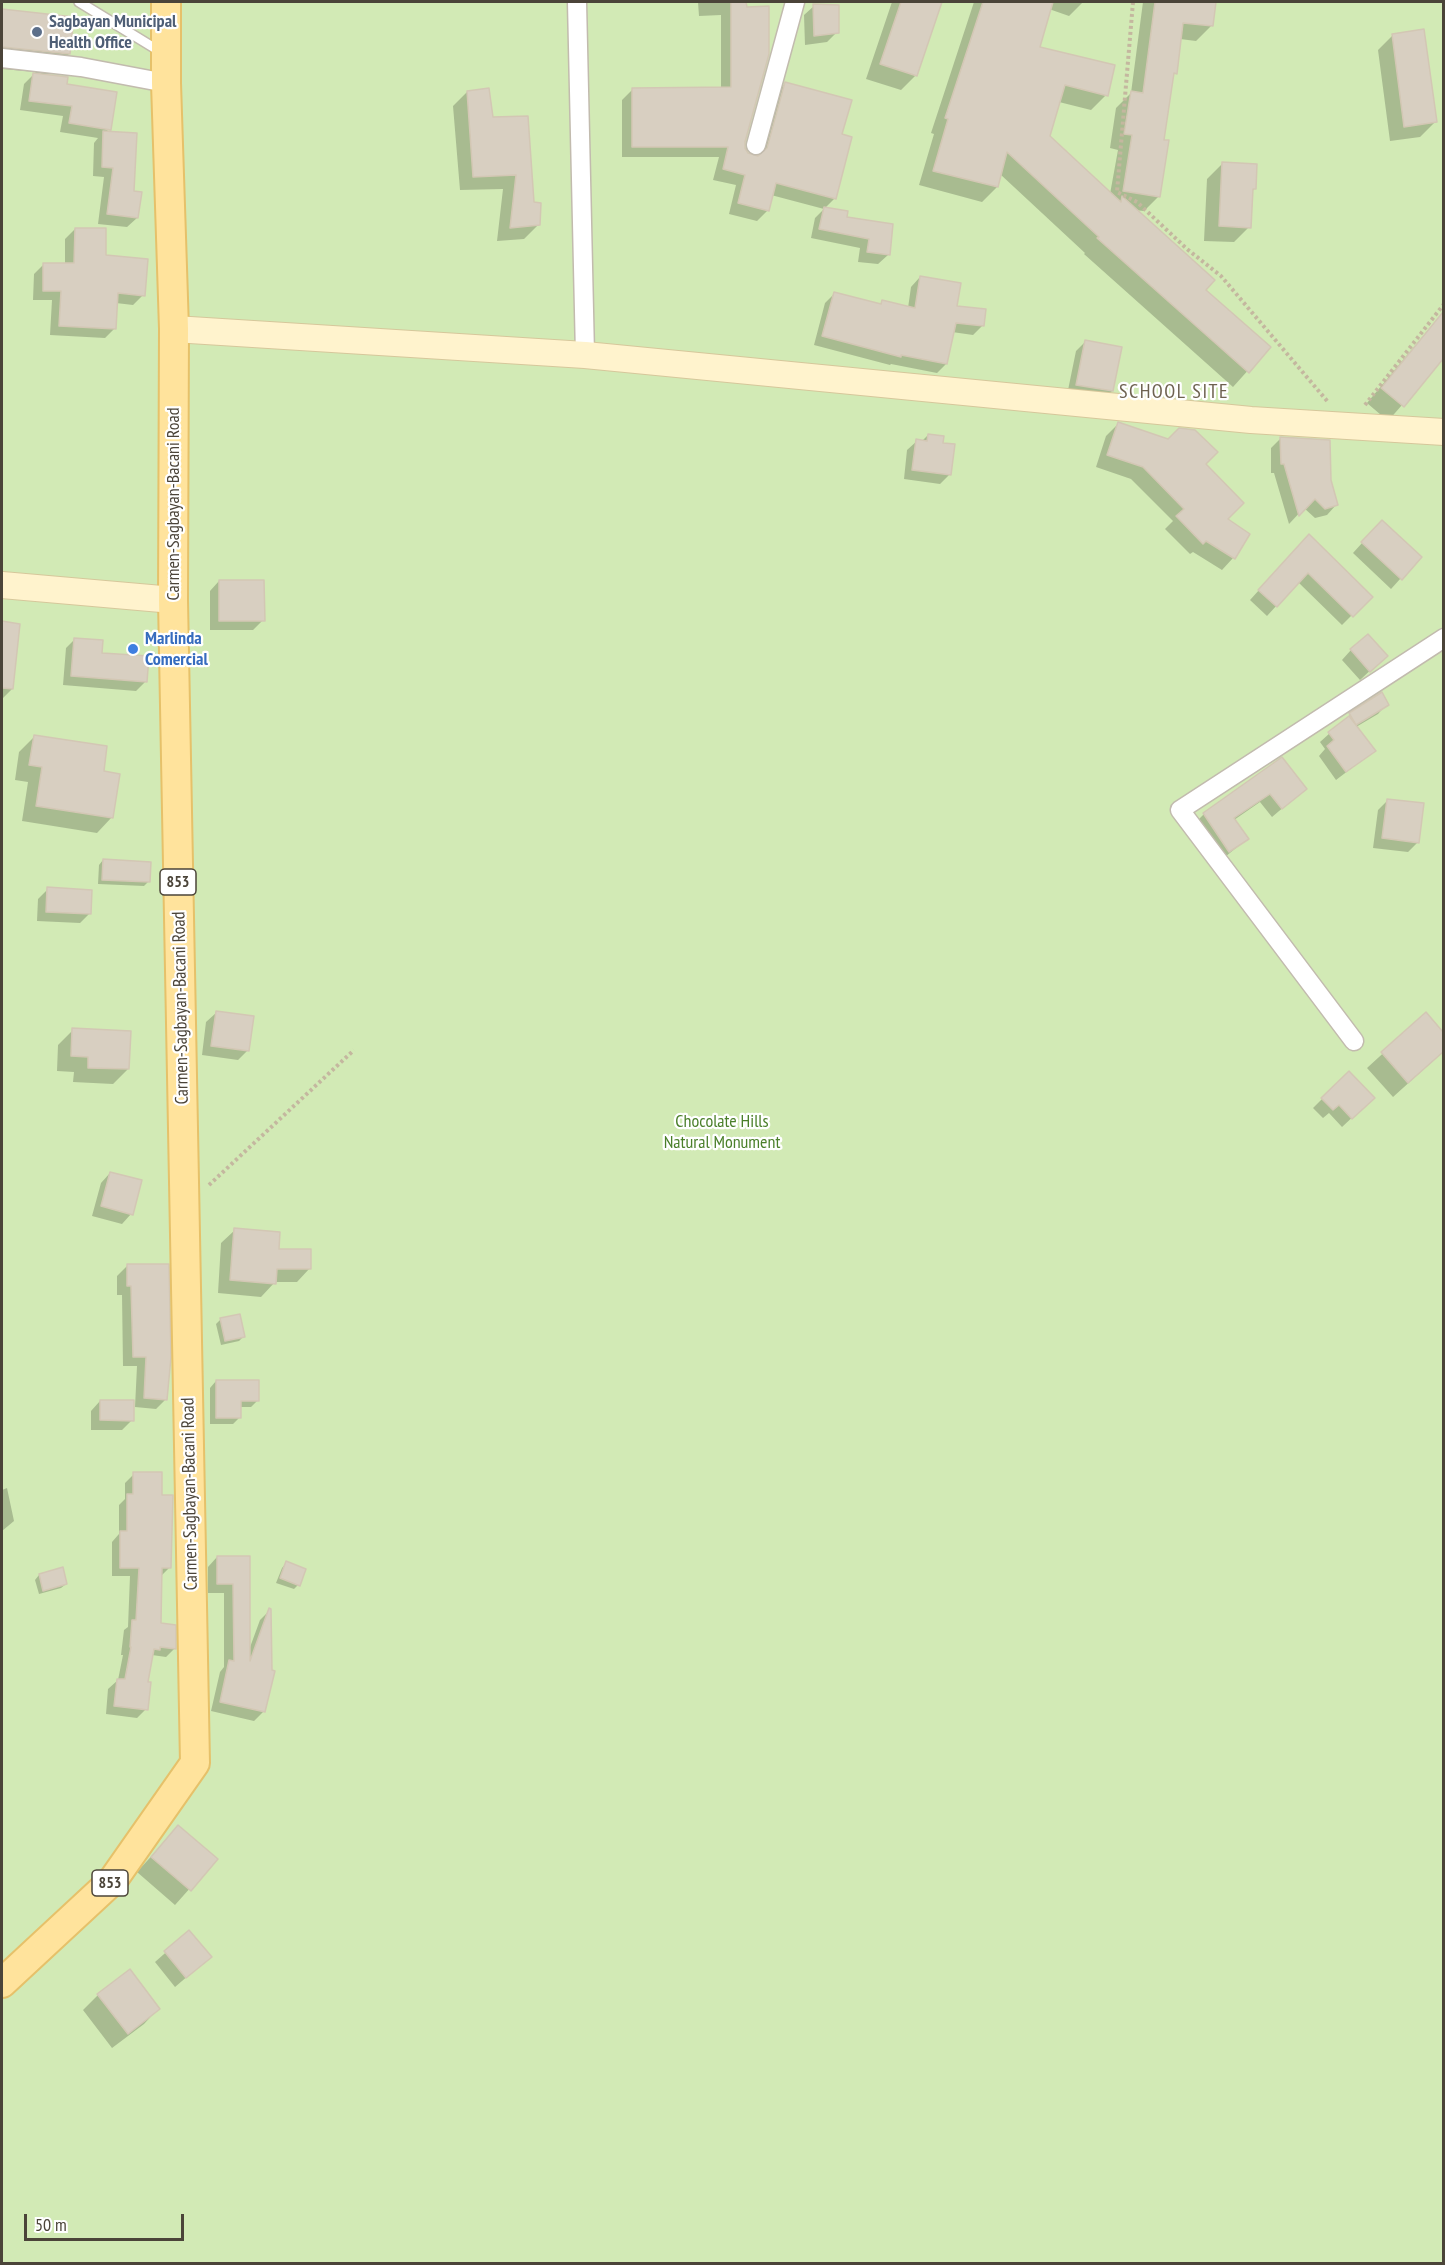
<!DOCTYPE html>
<style>
body{margin:0}
#map{position:relative;width:1445px;height:2265px;overflow:hidden;background:#f6f3ec;font-family:"PT Sans Narrow",sans-serif}
canvas{display:block}
.frame{position:absolute;inset:0;border:3px solid #4b4439;pointer-events:none}
.scale{position:absolute;left:24px;top:2214px;width:160px;height:27px;box-sizing:border-box;border:3px solid #4b4439;border-top:0;padding-left:8px;font-size:18px;line-height:21px;white-space:nowrap;color:#4b4439;-webkit-text-stroke:4px #fff;paint-order:stroke}
</style>
<div id="map">
<canvas width="1445" height="2265"></canvas>
<div class="frame"></div>
<div class="scale">50 m</div>
</div>
<script>
const context = document.querySelector('canvas').getContext('2d');
context.lineJoin = 'round';
function fill(path, color) { context.fillStyle = color; context.fill(path, 'evenodd'); }
function trace(path, color, width, dash) { context.strokeStyle = color; context.lineWidth = width; context.lineCap = dash ? 'butt' : 'round'; context.setLineDash(dash || []); context.stroke(path); }
function write(font, color, halo, rows, align = 'center') {
  context.font = font + ' "PT Sans Narrow",sans-serif'; context.lineWidth = 4.5; context.setLineDash([]); context.textBaseline = 'middle'; context.strokeStyle = halo; context.fillStyle = color; for (const [text, x, y, turn = 0] of rows) {
    context.save(); context.translate(x, y); context.rotate((+turn || 0) * Math.PI / 180); context.textAlign = isNaN(turn) ? turn : align; if (halo) context.strokeText(text, 0, 0); context.fillText(text, 0, 0); context.restore();
  }
}
fill(new Path2D(`
 M2 2H1443V2263L2 2264Z`), '#d2eab5');
fill(new Path2D(`
 M698 2H745L744 142V149L748 155 757 157 775 94 785 84 840 135 835 198 825 208 845 218 888 255 878 264 858 262 860 248 811 238 815 218 824 209 771 195 768 210 757 221 729 214 736 185 713 180 719 157H622V100L632 90 721 89V15L699 16Z
 M892 2H940L916 75 901 90 866 79Z
 M974 2H1083L1069 16 1049 9 1039 48 1106 95 1091 110 1059 102 1048 137 1110 194 1118 150 1110 148 1116 108 1131 93 1143 2H1214L1211 26 1196 41 1180 39 1175 73 1172 76 1162 141 1159 196 1144 211 1134 210 1203 290 1269 347 1233 387 1084 254 1085 253 1000 174 997 187 982 202 919 185 934 134 931 133Z
 M814 6 837 32 827 42 805 45 804 15Z
 M2 11 73 19 69 54 47 76 66 85 109 129 105 133 137 218 127 227 98 224 104 177 93 176 94 143 98 138 60 132 63 116 20 110 24 84 36 72 2 69Z
 M1393 35 1435 122 1420 137 1390 141 1378 50Z
 M467 92 492 119 532 203 539 224 524 239 497 241 503 189 460 190 453 106Z
 M1222 164 1255 188 1251 192 1249 227 1234 242 1204 241 1207 179Z
 M75 229 143 295 133 305 116 303 115 328 105 338 50 335 52 300H33L34 274 44 264H65V239Z
 M920 277 956 307 983 325 973 335 952 332 946 364 937 373 891 364 890 365 814 345 825 303 834 294 879 305 882 302 908 308 911 287Z
 M1444 311V357L1388 421 1367 403Z
 M1086 341 1112 391 1102 401 1067 395 1076 351Z
 M1118 424 1169 441 1204 464 1225 520 1248 534 1233 558 1222 570 1193 552 1190 554 1165 529 1173 521 1131 479 1096 467 1106 436Z
 M928 435 941 444 949 475 940 484 904 479 907 450 917 441H922Z
 M1281 438 1329 480 1336 505 1327 515 1315 518 1304 508 1289 524 1274 473H1271V448Z
 M1372 532 1420 557 1391 589 1353 553Z
 M1299 546 1370 597 1342 625 1298 582 1267 616 1250 600Z
 M219 581 263 620 253 630H210V591Z
 M2 623 19 625 12 689 2 699Z
 M75 639 145 682 136 691 63 685 66 648Z
 M1351 650 1376 665 1360 680 1342 660Z
 M1381 694 1387 704 1378 714 1356 727 1374 751 1336 780 1319 756 1325 749 1320 742 1350 715Z
 M34 737 102 773 112 817 97 833 22 821 28 782 15 780 19 752Z
 M1246 785 1305 789 1272 817 1260 802 1234 820 1247 839 1220 861 1194 824 1204 814Z
 M1388 800 1418 842 1408 852 1373 848 1378 810Z
 M103 860 148 882 144 886 98 884 99 865Z
 M48 889 90 913 80 923 37 921 38 899Z
 M216 1013 248 1050 238 1060 202 1055 206 1022Z
 M1426 1014 1444 1034V1051L1393 1097 1367 1068Z
 M73 1030 128 1069 113 1084 73 1082 74 1072 57 1071 58 1045Z
 M1373 1098 1342 1127 1329 1113 1323 1118 1313 1108 1322 1099Z
 M110 1173 131 1214 122 1224 92 1216 101 1183Z
 M235 1230 277 1251 310 1268 297 1282H275L261 1297 218 1293 221 1243Z
 M127 1266 166 1399 156 1409 135 1407 137 1366H123L122 1295H117V1276Z
 M221 1319 244 1336 239 1341 221 1345 216 1324Z
 M216 1381 258 1400 251 1407H239V1418L233 1424H210V1388Z
 M100 1401 132 1420 122 1430H91V1411Z
 M134 1474 161 1496H172L170 1567 161 1576 159 1624 175 1648 166 1657 152 1655 146 1683V1709L137 1718 106 1714 108 1689 118 1680 123 1655H121L124 1630 128 1627 130 1576H112V1542L119 1534V1505L125 1499V1483Z
 M7 1488 14 1521 2 1531V1490Z
 M217 1557 248 1558 249 1650 260 1620 270 1610 264 1711 254 1721 211 1711 220 1672 224 1667V1593H208V1567Z
 M286 1563 298 1585 294 1589 276 1583 282 1568Z
 M39 1575 66 1584 61 1588 39 1594 35 1580Z
 M178 1827 216 1859 175 1905 137 1872Z
 M189 1932 210 1957 175 1987 155 1962Z
 M98 1995 158 2009 144 2024 112 2048 83 2010Z`), '#0003');
const building = new Path2D(`
 M731 2H746L747 7 769 6V54L745 142V148L748 153 758 156 767 148 785 82 852 100 842 134 852 137 836 199 776 183 769 211 738 203 745 175 723 169 728 147H632V88L731 87Z
 M901 2H942L917 76 880 64Z
 M983 2H1053L1040 47 1115 65 1108 96 1065 85 1050 136 1121 202 1122 196 1215 280 1206 290 1271 347 1249 373 1097 238 1099 237 1007 152 998 187 933 171 948 119 945 118Z
 M1155 2H1216L1213 26 1183 23 1177 74 1174 73 1164 140H1169L1160 197 1123 191 1132 135 1124 134 1131 91 1143 93Z
 M813 4 839 5V33L814 36Z
 M2 9 74 17 70 54 2 47Z
 M1424 29 1437 122 1404 127 1392 34Z
 M33 73 68 77 67 84 117 92 111 130 69 123 72 106 29 101Z
 M489 88 493 117 528 116 534 202 541 203 540 225 510 228 516 175 473 177 467 91Z
 M103 131 137 133 134 191 142 192 138 218 107 214 113 168 102 167Z
 M1222 162 1257 164 1256 189H1253L1251 228 1219 226Z
 M824 207 848 211 847 217 893 224 890 255 867 252 869 239 819 229Z
 M75 228H106V255L148 259 145 296 118 293 116 329 59 326 61 291H43V263H74Z
 M920 276 961 283 957 306 986 309 984 326 956 323 947 364 901 355V357L822 336 834 292 881 304 882 300 915 308Z
 M1443 312V359L1404 407 1381 388Z
 M1085 340 1122 347 1113 391 1076 385Z
 M1118 422 1168 439 1179 428 1195 430 1218 452 1206 464 1244 503 1228 519 1250 534 1235 559 1206 541 1203 544 1176 516 1184 509 1143 467 1107 455Z
 M928 434 944 436 943 443 955 444 951 475 912 470 916 439 927 441Z
 M1280 437 1330 440 1331 480 1338 505 1325 509 1315 499 1299 516 1284 464H1281Z
 M1382 520 1422 557 1402 580 1361 542Z
 M1309 534 1373 597 1353 617 1308 573 1277 607 1258 590Z
 M219 580H264L265 621H219Z
 M2 621 20 624 13 689 2 688Z
 M1368 634 1388 656 1370 672 1350 649Z
 M74 638 103 640 102 653 149 656 147 682 71 676Z
 M1382 692 1389 705 1356 725 1349 713Z
 M1349 716 1376 751 1346 772 1327 746 1334 740 1328 732Z
 M34 735 107 746 104 771 120 774 113 818 36 806 42 767 29 765Z
 M1282 757 1307 789 1282 809 1270 794 1234 818 1249 839 1229 852 1203 813Z
 M1387 799 1424 803 1419 843 1382 838Z
 M103 859 151 862 150 882 102 880Z
 M47 887 92 890 91 914 46 912Z
 M216 1011 254 1016 249 1051 211 1046Z
 M1426 1012 1443 1032V1052L1408 1083 1381 1052Z
 M72 1028 131 1031 129 1069 88 1068V1057L71 1056Z
 M1349 1071 1375 1098 1352 1119 1339 1105 1333 1110 1321 1098Z
 M110 1172 142 1180 133 1215 101 1206Z
 M234 1228 280 1232 279 1249H311V1269H277L276 1284 230 1280Z
 M127 1264H169L171 1357 167 1400 144 1398 146 1357H133L131 1286H127Z
 M240 1314 245 1337 225 1341 220 1318Z
 M216 1380H259V1401H241V1418H216Z
 M100 1400H134V1421L100 1420Z
 M133 1472H162V1495H173L171 1568H162L161 1623 176 1625V1649L160 1647V1650L154 1649 148 1682H151L148 1710 114 1706 117 1679H125L131 1647H130L132 1620H136L139 1568H120V1531H127V1494H133Z
 M217 1556H250V1661L269 1608 271 1609 272 1670 275 1671 265 1712 220 1702 229 1660 234 1661 233 1584H217Z
 M286 1561 306 1569 300 1586 280 1578Z
 M63 1567 67 1584 43 1591 39 1574Z
 M178 1825 218 1859 191 1891 151 1857Z
 M189 1930 212 1957 186 1978 164 1951Z
 M130 1969 160 2009 128 2034 97 1994Z`);
fill(building, '#d8cfc1');
trace(building, '#d3c7b4', 1.5);
const lane = new Path2D(`
 M79 2 161 52`);
const street = new Path2D(`
 M577 2 585 355
 M2 58 81 67 166 83
 M756 145 795 2
 M1354 1041 1180 810 1444 638`);
const secondary = new Path2D(`
 M174 329 585 355 1251 420 1444 432
 M2 585 173 600`);
const primary = new Path2D(`
 M2 1983 113 1880 195 1763 173 600 174 329 166 83V2`);
trace(lane, '#c2bbae', 12);
trace(street, '#c2bbae', 21);
trace(secondary, '#d6c79b', 28);
trace(primary, '#e6c16a', 32);
trace(new Path2D(`
 M1133 2 1117 192 1137 202 1187 249 1221 276 1328 402
 M1365 405 1444 304
 M209 1185 354 1050`), '#c4b79f', 4, [3, 3]);
trace(lane, '#fff', 9);
trace(street, '#fff', 18);
trace(secondary, '#fff3cd', 26);
trace(primary, '#ffe39c', 28);
for (const [x, y, r, color] of [
 [37,32,6,"#5c6f8a"],
 [133,649,6,"#3f7fe0"]
]) { const dot = new Path2D(); dot.arc(x, y, r, 0, 2 * Math.PI); context.fillStyle = color; context.fill(dot); trace(dot, '#fff', 2); }
for (const [x, y, w] of [
 [178,882,36],
 [110,1883,36]
]) { const box = new Path2D(); box.roundRect(x - w / 2, y - 13, w, 26, 4.5); context.fillStyle = '#fff'; context.fill(box); trace(box, '#4b4439', 1.5); }
write('bold 16px', '#4b4439', null, [
 ["853",178,882],
 ["853",110,1883]
]);
write('bold 18px', '#4e5e75', '#fff', [
 ["Sagbayan Municipal",49,22],
 ["Health Office",49,43]
], 'left');
write('18px', '#4b4439', '#fff', [
 ["Carmen-Sagbayan-Bacani Road",174,504,-90],
 ["Carmen-Sagbayan-Bacani Road",181,1008,-91],
 ["Carmen-Sagbayan-Bacani Road",190,1494,-91]
]);
write('bold 18px', '#366cbe', '#fff', [
 ["Marlinda",145,639],
 ["Comercial",145,660]
], 'left');
write('18px', '#4a7f2a', '#fff', [
 ["Chocolate Hills",722,1122],
 ["Natural Monument",722,1143]
]);
context.letterSpacing = '1.5px';
write('20px', '#6e6250', '#fff', [
 ["SCHOOL SITE",1174,392]
]);
context.letterSpacing = '0px';
</script>
